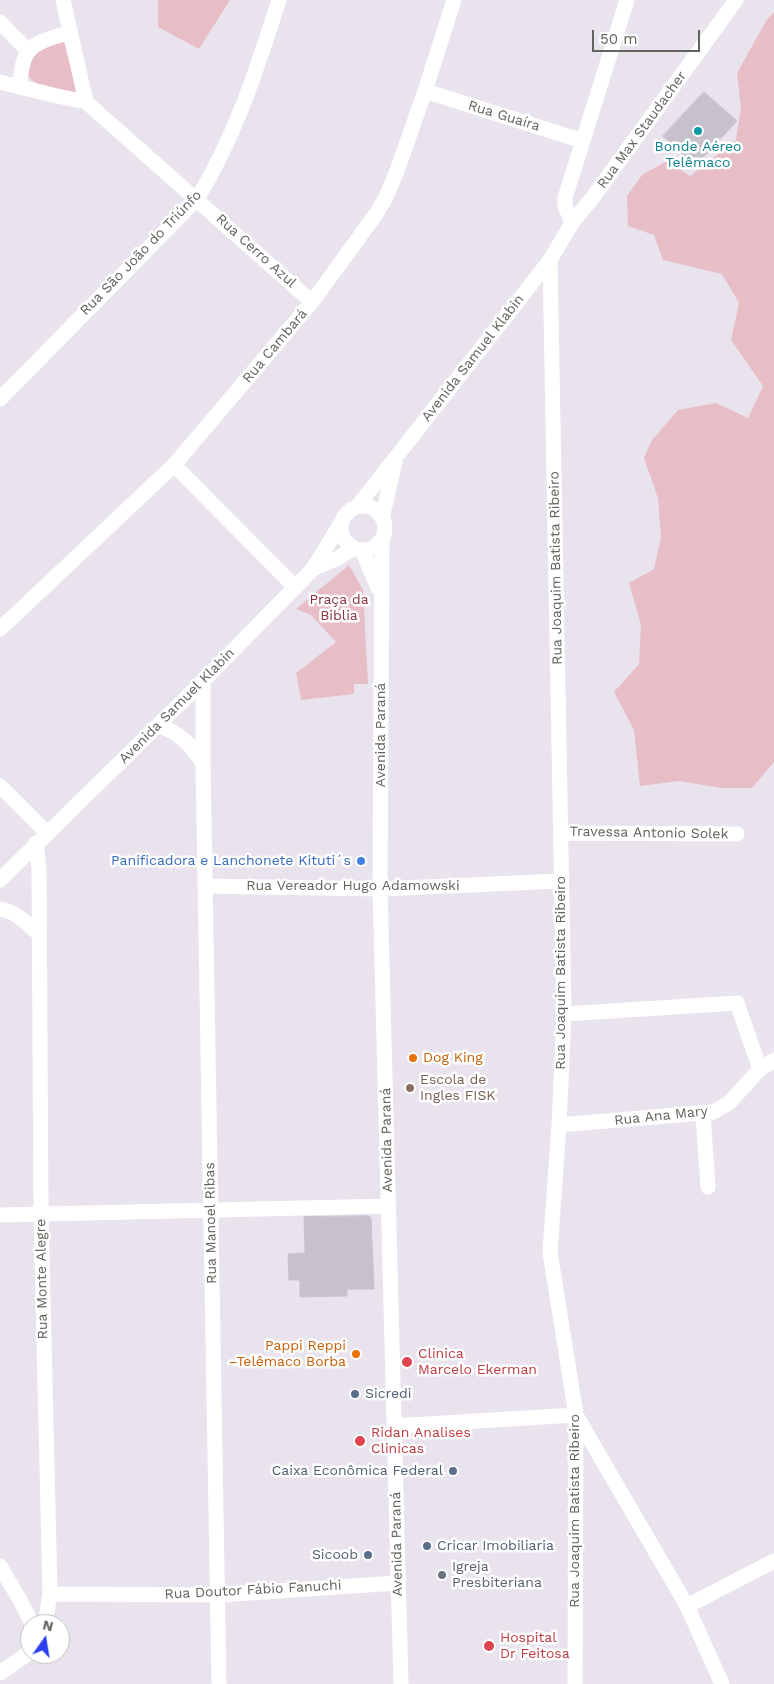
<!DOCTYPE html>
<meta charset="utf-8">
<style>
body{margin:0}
#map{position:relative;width:774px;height:1684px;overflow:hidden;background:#e9e3ee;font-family:"Work Sans",sans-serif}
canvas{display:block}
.north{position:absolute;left:20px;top:1614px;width:50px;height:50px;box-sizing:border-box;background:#fff;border:1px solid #c0c1bd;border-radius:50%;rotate:13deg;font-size:14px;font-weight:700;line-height:20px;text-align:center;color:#61645b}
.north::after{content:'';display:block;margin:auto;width:18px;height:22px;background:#283eef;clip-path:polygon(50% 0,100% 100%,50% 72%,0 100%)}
.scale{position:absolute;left:592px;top:30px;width:108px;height:22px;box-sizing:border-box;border:2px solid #61645b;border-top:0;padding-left:6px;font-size:15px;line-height:18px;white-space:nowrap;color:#61645b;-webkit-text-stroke:4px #fff;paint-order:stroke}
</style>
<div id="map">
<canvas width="774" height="1684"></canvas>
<div class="north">N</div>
<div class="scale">50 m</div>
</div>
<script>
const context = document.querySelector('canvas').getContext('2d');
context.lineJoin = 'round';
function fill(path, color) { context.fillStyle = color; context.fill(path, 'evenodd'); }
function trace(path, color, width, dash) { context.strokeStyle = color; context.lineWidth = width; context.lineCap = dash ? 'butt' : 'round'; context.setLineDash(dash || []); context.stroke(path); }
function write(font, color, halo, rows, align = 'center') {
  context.font = font + ' "Work Sans",sans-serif'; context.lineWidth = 5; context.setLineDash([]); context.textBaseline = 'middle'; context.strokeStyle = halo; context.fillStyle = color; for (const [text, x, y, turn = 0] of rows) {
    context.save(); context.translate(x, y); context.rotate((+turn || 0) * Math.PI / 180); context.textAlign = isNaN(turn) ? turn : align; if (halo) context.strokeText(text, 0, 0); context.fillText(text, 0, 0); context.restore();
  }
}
fill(new Path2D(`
 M158 0H230L199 49 158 27Z
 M774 12V762L752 788H721L679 781 640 786 634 730 614 692 639 664 641 625 629 583 654 569 661 537 658 498 644 458 652 440 678 410 716 403 748 418 763 386 731 340 739 303 722 274 663 260 654 235 628 226 627 196 642 175 667 161 690 176 736 140 741 108 737 73 766 21Z
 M64 42 78 94C61 92 39 89 28 76L30 59 45 44Z
 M349 565 363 590 368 684H354V694L301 700 296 673 336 642 311 615 296 609Z`), '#e7bec6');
const building = new Path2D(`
 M704 92 737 121 695 166 663 136Z
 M369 1216 371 1218 374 1289H347V1296L300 1297V1280H289L288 1254 305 1253 304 1217Z`);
fill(building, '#c7c1cc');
trace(building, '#cac1d3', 1);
trace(new Path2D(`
 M63 0 86 102
 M0 22 28 51
 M0 82 57 96 86 102
 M20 86C20 76 22 59 29 51 37 40 57 37 70 32
 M425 91 583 141
 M86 102 312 302
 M572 223 565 206V198L627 0
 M550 260 564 1014 559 1125 550 1252 576 1415 575 1684
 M0 399 197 199C235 137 257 69 279 0
 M174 465 295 587
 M0 629 174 465 312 302 376 214 386 197 397 171 425 91 454 0
 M203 681V763L219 1684
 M158 725C181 734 189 743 203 763
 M0 786 47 833
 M561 833 737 834
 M36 843 39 868 41 1214 50 1594 45 1624
 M205 886 380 889 561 881
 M0 909C15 911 28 924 39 934
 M564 1014 737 1003 760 1069
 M703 1114 708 1187
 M559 1125 713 1112 729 1103 760 1069 774 1060
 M0 1215 389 1206
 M394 1426 576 1415 687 1606 722 1684
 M0 1566 20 1600 32 1624
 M50 1594 219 1595 397 1583
 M687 1606 774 1561
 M0 1673 30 1652`), '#fff', 15);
trace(new Path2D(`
 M341 528a22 22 0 1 1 44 0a22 22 0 1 1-44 0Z
 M357 507 550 260 572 223 593 197 736 0
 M382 518 395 462
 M382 539 380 889 401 1684
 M362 550 378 588
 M313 569 338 558 354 548
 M0 880 203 681 313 569 341 523`), '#fff', 15);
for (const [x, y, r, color] of [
 [698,131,5,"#0f9aa8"],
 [361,861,5,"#3f7fe0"],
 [413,1058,5,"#e8710a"],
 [410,1088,5,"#8d6e63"],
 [356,1354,5,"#e8710a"],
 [407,1362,6,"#e0444e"],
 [355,1394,5,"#5c6f8a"],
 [360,1441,6,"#e0444e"],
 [453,1471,5,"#5c6f8a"],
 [427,1546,5,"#5c6f8a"],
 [368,1555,5,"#5c6f8a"],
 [442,1575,5,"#6b7280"],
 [489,1646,6,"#e0444e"]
]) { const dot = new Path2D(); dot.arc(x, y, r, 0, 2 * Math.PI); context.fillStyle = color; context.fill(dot); trace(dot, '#fff', 2); }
write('14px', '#61645b', '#fff', [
 ["Rua Guaíra",504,116,17],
 ["Rua Max Staudacher",642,130,-54],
 ["Rua Cerro Azul",256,251,42],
 ["Rua São João do Triúnfo",141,253,-46],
 ["Rua Cambará",275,346,-50],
 ["Avenida Samuel Klabin",473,358,-52],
 ["Rua Joaquim Batista Ribeiro",556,568,-91],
 ["Avenida Samuel Klabin",177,706,-45],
 ["Avenida Paraná",381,735,-90],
 ["Travessa Antonio Solek",649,833,1],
 ["Rua Vereador Hugo Adamowski",353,886],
 ["Rua Joaquim Batista Ribeiro",561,973,-90],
 ["Rua Ana Mary",661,1116,-6],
 ["Avenida Paraná",387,1140,-91],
 ["Rua Manoel Ribas",211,1223,-91],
 ["Rua Monte Alegre",42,1279,-91],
 ["Rua Joaquim Batista Ribeiro",575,1511,-90],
 ["Avenida Paraná",397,1544,-91],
 ["Rua Doutor Fábio Fanuchi",253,1590,-3]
]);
write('14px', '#0d838f', '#fff', [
 ["Bonde Aéreo",698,147],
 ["Telêmaco",698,163]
]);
write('14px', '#8b333f', '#fff', [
 ["Praça da",339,600],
 ["Biblia",339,616]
]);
write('14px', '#366cbe', '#fff', [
 ["Panificadora e Lanchonete Kituti´s",351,861]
], 'right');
write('14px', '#c56008', '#fff', [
 ["Dog King",423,1058],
 ["Pappi Reppi",346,1346,"right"],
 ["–Telêmaco Borba",346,1362,"right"]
], 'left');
write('14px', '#785e54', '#fff', [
 ["Escola de",420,1080],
 ["Ingles FISK",420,1096]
], 'left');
write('14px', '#be3a42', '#fff', [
 ["Clinica",418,1354],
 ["Marcelo Ekerman",418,1370],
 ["Ridan Analises",371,1433],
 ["Clinicas",371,1449],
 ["Hospital",500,1638],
 ["Dr Feitosa",500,1654]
], 'left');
write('14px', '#4e5e75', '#fff', [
 ["Sicredi",365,1394],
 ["Caixa Econômica Federal",443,1471,"right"],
 ["Cricar Imobiliaria",437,1546],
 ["Sicoob",358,1555,"right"]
], 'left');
write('14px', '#5b616d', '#fff', [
 ["Igreja",452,1567],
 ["Presbiteriana",452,1583]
], 'left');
</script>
